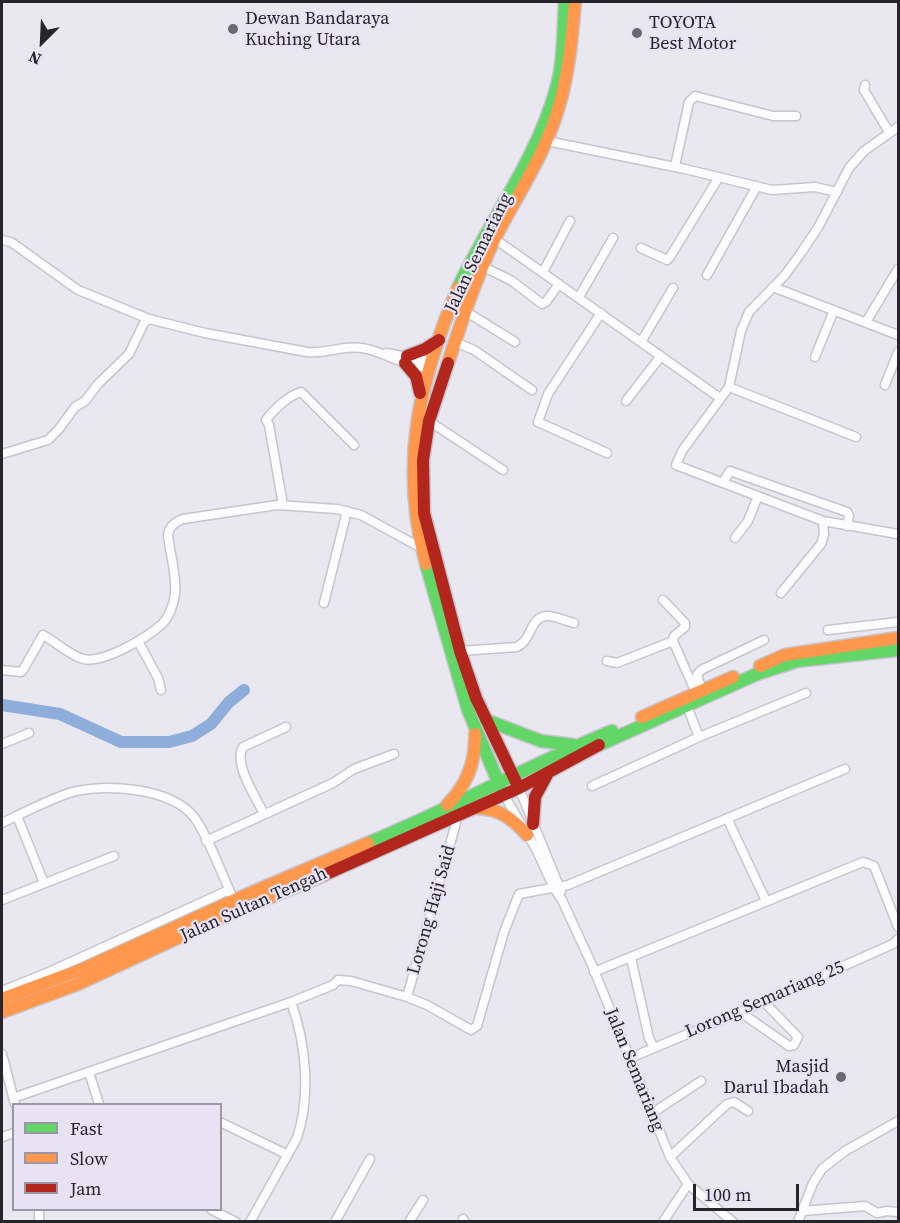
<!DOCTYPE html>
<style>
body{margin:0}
#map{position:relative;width:900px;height:1223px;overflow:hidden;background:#e9e7f0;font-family:"Source Serif 4",serif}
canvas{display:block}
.frame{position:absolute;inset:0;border:3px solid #27252b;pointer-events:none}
.legend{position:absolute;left:12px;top:1103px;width:210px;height:108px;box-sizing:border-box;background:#e8e3f4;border:2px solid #9b97a4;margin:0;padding:8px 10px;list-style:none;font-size:18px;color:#27252b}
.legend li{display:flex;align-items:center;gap:12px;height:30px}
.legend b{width:30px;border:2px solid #9b97a4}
.north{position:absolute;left:12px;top:12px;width:60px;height:60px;-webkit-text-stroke:4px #e8e3f4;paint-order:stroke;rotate:204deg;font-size:16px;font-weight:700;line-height:24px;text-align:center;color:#27252b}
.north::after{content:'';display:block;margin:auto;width:21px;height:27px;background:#27252b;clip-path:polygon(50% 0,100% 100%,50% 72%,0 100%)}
.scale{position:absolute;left:693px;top:1184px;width:106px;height:27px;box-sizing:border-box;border:3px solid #27252b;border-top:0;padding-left:8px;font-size:18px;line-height:21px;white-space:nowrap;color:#27252b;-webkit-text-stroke:4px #e8e3f4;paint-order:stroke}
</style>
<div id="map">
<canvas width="900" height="1223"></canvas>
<div class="frame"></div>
<ul class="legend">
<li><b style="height:8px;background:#63d668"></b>Fast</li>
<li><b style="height:8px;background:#ff974d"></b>Slow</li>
<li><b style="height:8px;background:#b3261e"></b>Jam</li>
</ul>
<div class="north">N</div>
<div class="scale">100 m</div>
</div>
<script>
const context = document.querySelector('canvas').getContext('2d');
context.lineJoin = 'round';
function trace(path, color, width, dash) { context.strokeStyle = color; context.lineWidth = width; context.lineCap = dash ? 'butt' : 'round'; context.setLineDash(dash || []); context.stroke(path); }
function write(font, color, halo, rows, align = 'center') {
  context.font = font + ' "Source Serif 4",serif'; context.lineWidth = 4.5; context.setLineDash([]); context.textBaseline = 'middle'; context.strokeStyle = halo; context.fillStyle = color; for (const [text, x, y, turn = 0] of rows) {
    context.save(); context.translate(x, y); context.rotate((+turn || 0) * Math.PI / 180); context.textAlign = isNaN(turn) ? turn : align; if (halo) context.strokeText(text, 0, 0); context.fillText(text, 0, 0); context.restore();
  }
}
trace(new Path2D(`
 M2 705 60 714 121 742H169L192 736 211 724 229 702 244 690`), '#8fadda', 12);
const street = new Path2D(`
 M865 85 864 90 889 132
 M898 127 864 151 849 168 819 226 801 253 785 275 749 312 741 331 729 387 682 451 676 465 823 521 898 534
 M547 141 685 169 772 190 815 187 837 192
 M675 166 689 102 695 96 773 116H796
 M495 239 720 398
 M2 240 11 242 78 290 149 319
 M641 248 667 260 670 257 719 177
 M482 266 512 281 542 304 546 302 559 284
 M543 272 570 221
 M707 275 757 186
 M773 287 898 335
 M579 297 613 238
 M465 311 515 342
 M601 313 548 394 538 422 607 453
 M866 322 898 269
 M455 342 474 350 532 390
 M641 342 673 288
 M387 353 431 362
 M815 357 834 310
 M885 385 898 352
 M729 387 856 437
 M626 401 661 356
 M429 421 503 470
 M2 454 48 440 59 429 75 407 85 401 98 384 129 354 144 323 149 319 205 333 307 352C328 354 342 345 362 348 376 350 389 357 402 362 411 365 420 367 429 369
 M723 482 730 471 847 512 849 516 847 526
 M283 505 269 425 266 420C274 409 288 396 301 392L354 445
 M735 538 748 521 758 496
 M781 593 821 544 824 535 823 521
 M663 600 685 623V627L674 636 673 641
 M324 603 347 511
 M828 630 898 622
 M138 641 158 678 161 690
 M460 651 517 647C533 639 529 618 546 616 553 615 566 621 574 623
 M607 661 617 663 673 641 696 693
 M2 670 21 672 23 670 43 635C56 642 69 655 83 659 103 664 148 637 162 624 169 617 174 604 175 594 177 576 170 554 168 535 169 526 175 522 183 519L277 505 337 509 361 515 423 549
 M702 690 697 675 701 670 764 640
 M687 706 699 737
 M2 744 29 733
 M592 786 699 737 806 693
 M519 788 561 891
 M504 795 536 849 554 888 562 900 592 965 670 1157 688 1184 733 1222
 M264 814C256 797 233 764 243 747L286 727
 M17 816 44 883
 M727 818 766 901
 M2 823C23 813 46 801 69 793 103 783 170 787 194 817 209 837 222 876 234 900
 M206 841 333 783 354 769 394 754
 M2 900 114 856
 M631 958 649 1038 654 1048
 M594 972 863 862 874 866 898 927
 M2 991 49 972 229 890
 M407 997 456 823
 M740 1012 789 1046 794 1045 798 1037 764 1002
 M2 1054 15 1104
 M630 1058 740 1012 893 944 898 939
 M89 1072 99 1104
 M13 1098 291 1002 333 985 338 980 351 981 407 997 427 1005 471 1030 477 1026 504 932 519 894 568 885 845 769
 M651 1114 701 1081
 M220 1122 286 1154
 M2 1137 14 1133
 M670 1157 727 1104 734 1102 748 1111
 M212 1210 236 1222
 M803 1211 865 1206 877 1213 887 1211 898 1212
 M463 1219 465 1222
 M39 1222V1210
 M250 1222 297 1138C311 1096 306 1043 291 1002
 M335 1222 370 1159
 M409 1222 423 1200
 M663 1222 688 1184
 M798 1222 813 1183 822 1169 845 1151 898 1121`);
const fast = new Path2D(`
 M458 288C489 221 536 161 556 89 564 62 563 31 565 2
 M426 564 468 710 502 791
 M486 720 541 741 573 745
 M599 745 757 674 797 661 898 650
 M368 843C451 809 529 765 612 731`);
const slow = new Path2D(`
 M448 363C462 320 476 278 495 238 517 195 546 153 559 106 569 72 572 37 575 2
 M426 564C399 464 419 381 458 288
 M760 666 785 655 898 638
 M642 717 733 677
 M447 805C467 785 476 762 475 734
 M478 808C500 809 513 819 527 835
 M2 999 85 968 246 895 368 843
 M2 1012 78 984 225 916 324 875`);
const jam = new Path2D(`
 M407 356 425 349 439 340
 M405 363 416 376 420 393
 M448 363 429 421 423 460 424 513 460 651 476 698 516 782
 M533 824 535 797 548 773
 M324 875 519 788 599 745`);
trace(street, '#c6c5cc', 11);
trace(fast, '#c6c5cc', 15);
trace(slow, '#c6c5cc', 15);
trace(jam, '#c6c5cc', 15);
trace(street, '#fcfbfd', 8);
trace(fast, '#63d668', 12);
trace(slow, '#ff974d', 12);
trace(jam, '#b3261e', 12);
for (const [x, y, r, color] of [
 [233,29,6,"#6b6970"],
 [637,33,6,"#6b6970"],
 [841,1077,6,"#6b6970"]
]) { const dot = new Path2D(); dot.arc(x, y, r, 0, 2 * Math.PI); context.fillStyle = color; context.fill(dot); trace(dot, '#e8e3f4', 2); }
write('18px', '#27252b', '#e8e3f4', [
 ["Dewan Bandaraya",245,19],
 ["Kuching Utara",245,40],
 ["TOYOTA",649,23],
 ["Best Motor",649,44],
 ["Masjid",829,1067,"right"],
 ["Darul Ibadah",829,1088,"right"]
], 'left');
write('18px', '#27252b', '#e8e3f4', [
 ["Jalan Semariang",479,253,-64],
 ["Jalan Sultan Tengah",254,905,-24],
 ["Lorong Haji Said",432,910,-74],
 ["Lorong Semariang 25",765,1000,-23],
 ["Jalan Semariang",634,1070,68]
]);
</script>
